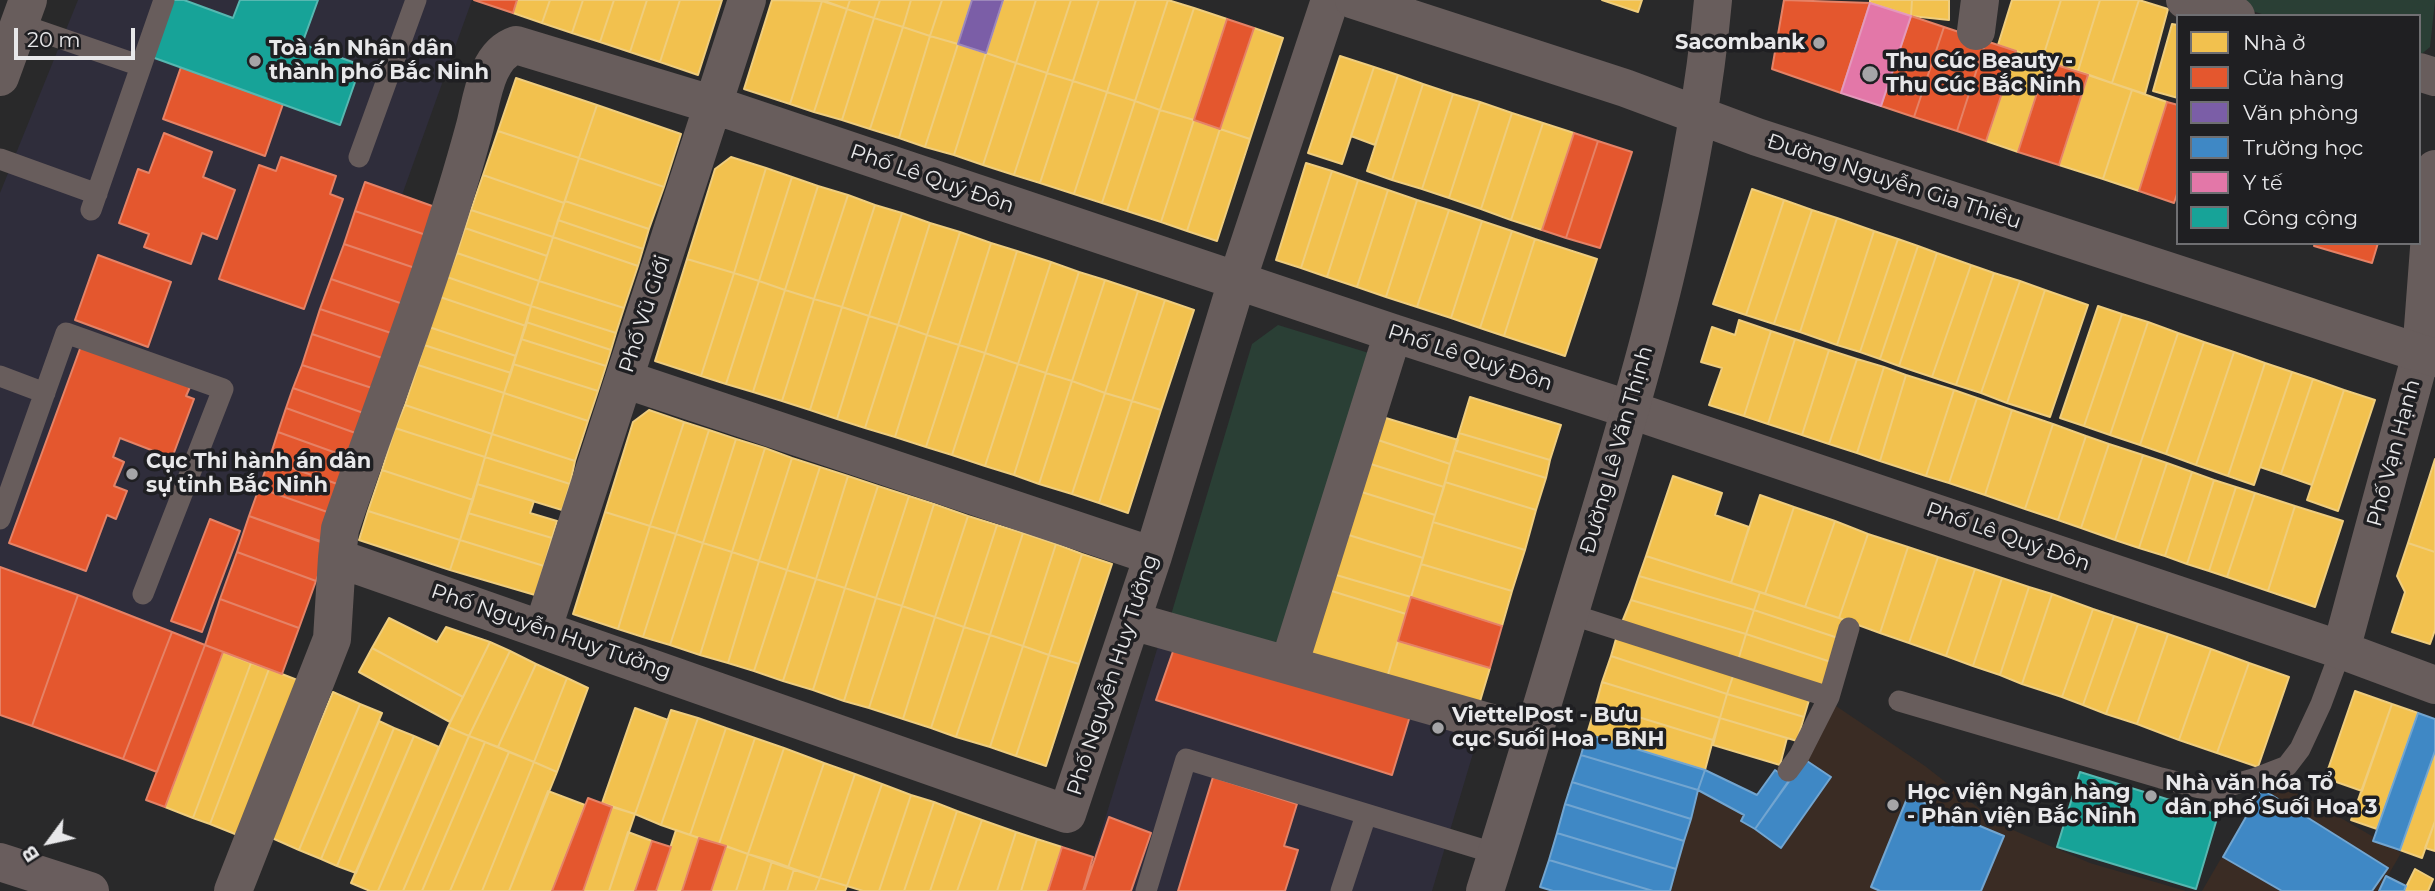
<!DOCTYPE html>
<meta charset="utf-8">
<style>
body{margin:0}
#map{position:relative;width:2435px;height:891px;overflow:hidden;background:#29292a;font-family:Montserrat,sans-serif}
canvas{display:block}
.legend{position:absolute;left:2176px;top:14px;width:245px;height:231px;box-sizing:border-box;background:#1f1f22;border:2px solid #6f6f72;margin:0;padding:9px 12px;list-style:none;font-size:21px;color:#e8e8ea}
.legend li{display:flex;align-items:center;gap:14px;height:35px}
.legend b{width:35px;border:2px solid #6f6f72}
.north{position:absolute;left:14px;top:807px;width:70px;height:70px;-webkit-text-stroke:5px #1f1f22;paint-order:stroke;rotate:237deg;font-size:19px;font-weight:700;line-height:28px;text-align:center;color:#e8e8ea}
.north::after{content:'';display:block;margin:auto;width:24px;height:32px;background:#e8e8ea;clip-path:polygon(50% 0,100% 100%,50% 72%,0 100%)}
.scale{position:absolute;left:14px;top:28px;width:121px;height:32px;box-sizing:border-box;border:4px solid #e8e8ea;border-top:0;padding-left:9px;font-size:21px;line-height:24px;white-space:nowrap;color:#e8e8ea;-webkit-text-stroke:5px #1f1f22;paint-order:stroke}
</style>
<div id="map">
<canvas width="2435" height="891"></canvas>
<ul class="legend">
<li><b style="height:19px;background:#f2c14e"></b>Nhà ở</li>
<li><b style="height:19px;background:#e4572e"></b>Cửa hàng</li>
<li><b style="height:19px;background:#7b5ea7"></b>Văn phòng</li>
<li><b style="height:19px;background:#3f88c5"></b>Trường học</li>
<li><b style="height:19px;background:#e377a8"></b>Y tế</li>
<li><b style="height:19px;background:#17a398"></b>Công cộng</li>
</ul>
<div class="north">B</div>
<div class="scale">20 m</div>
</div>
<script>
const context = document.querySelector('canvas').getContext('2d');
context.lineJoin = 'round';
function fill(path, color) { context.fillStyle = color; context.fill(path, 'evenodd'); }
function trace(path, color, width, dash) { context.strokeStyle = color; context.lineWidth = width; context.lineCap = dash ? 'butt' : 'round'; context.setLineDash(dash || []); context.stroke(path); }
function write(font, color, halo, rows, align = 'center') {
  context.font = font + ' Montserrat,sans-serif'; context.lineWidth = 7; context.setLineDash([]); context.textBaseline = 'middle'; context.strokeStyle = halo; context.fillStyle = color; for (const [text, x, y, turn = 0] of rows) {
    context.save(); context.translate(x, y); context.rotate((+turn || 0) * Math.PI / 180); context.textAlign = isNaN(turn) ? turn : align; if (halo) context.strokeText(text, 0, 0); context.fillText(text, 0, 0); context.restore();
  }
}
fill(new Path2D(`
 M78 0H472L402 195 365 183 205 645 0 567V193Z
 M1162 633 1482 723 1432 891H1083Z`), '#2f2d3b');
fill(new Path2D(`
 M1836 706 1925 766 1999 824 2090 863 2186 891H1670L1698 790 1744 815 1741 821 1782 848 1830 778 1804 759Z
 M2269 776 2401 853 2379 891H2202Z`), '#3a2c24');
fill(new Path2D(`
 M2218 0H2435V1L2430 47 2419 56V16H2268Z
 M1278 325 1372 354 1286 653 1168 625 1252 344Z`), '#2a3f35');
const homes = new Path2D(`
 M517 0H550L542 23 513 13Z
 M550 0H583L572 33 542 23Z
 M583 0H614L600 42 572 33Z
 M614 0H647L630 52 600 42Z
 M647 0H680L660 62 630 52Z
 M680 0H722L698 75 660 62Z
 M772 0 822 1 790 104 744 89Z
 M822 0H850L847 9Z
 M850 0H880L874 18 847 9Z
 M880 0H911L903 27 874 18Z
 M911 0H942L930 36 903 27Z
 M942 0H972L958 44 930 36Z
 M1003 0H1036L1016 63 986 53Z
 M1036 0H1071L1047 73 1016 63Z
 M1071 0H1099L1073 81 1047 73Z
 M1099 0H1136L1107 92 1073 81Z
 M1136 0H1168L1135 101 1107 92Z
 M1168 0 1194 8 1160 110 1135 101Z
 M1602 0H1642L1638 12Z
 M1870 0H1912L1911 16 1870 3Z
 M1912 0H1949V20L1911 16Z
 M2012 0H2061L2042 60 1998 45Z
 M2061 0H2100L2078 71 2042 60Z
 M2100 0H2139L2112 83 2078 71Z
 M2139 0 2168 9 2145 94 2112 83Z
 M822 1 847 9 814 112 790 104Z
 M1194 8 1227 19 1194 120 1160 110Z
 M847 9 874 18 842 120 814 112Z
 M874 18 903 27 870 129 842 120Z
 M2172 24 2178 25V98L2153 91Z
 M903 27 930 36 899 138 870 129Z
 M1254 28 1283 38 1250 139 1220 129Z
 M930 36 958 44 925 147 899 138Z
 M958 44 986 53 954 155 925 147Z
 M2016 51 2047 62 2018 152 1986 141Z
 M986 53 1016 63 983 165 954 155Z
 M1340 56 1374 67 1342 164 1308 153Z
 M1016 63 1047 73 1014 175 983 165Z
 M1374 67 1398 75 1375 145 1351 136Z
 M1047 73 1073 81 1040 183 1014 175Z
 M1398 75 1423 84 1392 180 1367 171Z
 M2088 75 2132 90 2103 179 2059 165Z
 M516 78 597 105 579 158 498 131Z
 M1073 81 1107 92 1074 194 1040 183Z
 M1423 84 1453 94 1422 189 1392 180Z
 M2132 90 2167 102 2139 191 2103 179Z
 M1107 92 1135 101 1102 203 1074 194Z
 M1453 94 1480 102 1449 198 1422 189Z
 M1135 101 1160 110 1127 211 1102 203Z
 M1480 102 1512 113 1481 209 1449 198Z
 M597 105 681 134 664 187 579 158Z
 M1160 110 1194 120 1161 222 1127 211Z
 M1512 113 1543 123 1511 220 1481 209Z
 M1194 120 1220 129 1187 231 1161 222Z
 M1543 123 1574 133 1542 230 1511 220Z
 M1220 129 1250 139 1217 241 1187 231Z
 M498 131 579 158 564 203 483 175Z
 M731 157 766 168 734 273 687 259 715 169Z
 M579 158 664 187 649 229 565 201Z
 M1306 163 1332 171 1301 268 1276 260Z
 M766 168 792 177 759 281 734 273Z
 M1332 171 1358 180 1327 277 1301 268Z
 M483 175 564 203 553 237 471 210Z
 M792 177 818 186 785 290 759 281Z
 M1358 180 1388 190 1357 287 1327 277Z
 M818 186 848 195 814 299 785 290Z
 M1752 189 1784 200 1746 315 1713 304Z
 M1388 190 1417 200 1386 297 1357 287Z
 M848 195 875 205 842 307 814 299Z
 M1417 200 1449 210 1417 307 1386 297Z
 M1784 200 1812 210 1774 324 1746 315Z
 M565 201 649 229 643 249 558 220Z
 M875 205 902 213 869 316 842 307Z
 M471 210 553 237 547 256 465 228Z
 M1449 210 1482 221 1451 318 1417 307Z
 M1812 210 1837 218 1800 332 1774 324Z
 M902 213 930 223 898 325 869 316Z
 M1837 218 1874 231 1837 345 1800 332Z
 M558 220 643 249 638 266 553 237Z
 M1482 221 1512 231 1480 328 1451 318Z
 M930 223 960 232 927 335 898 325Z
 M465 228 547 256 539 281 457 253Z
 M1512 231 1535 239 1504 336 1480 328Z
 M1874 231 1898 239 1860 352 1837 345Z
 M960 232 991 243 959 345 927 335Z
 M553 237 638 266 624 308 539 281Z
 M1535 239 1597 259 1565 356 1504 336Z
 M1898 239 1918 246 1880 359 1860 352Z
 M991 243 1017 251 985 353 959 345Z
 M1918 246 1937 253 1899 366 1880 359Z
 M1017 251 1051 262 1018 364 985 353Z
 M457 253 539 281 531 306 447 277Z
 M1937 253 1971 265 1932 377 1899 366Z
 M687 259 734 273 701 376 655 361Z
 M1051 262 1079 272 1046 373 1018 364Z
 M1971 265 1994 273 1956 385 1932 377Z
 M1079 272 1105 280 1072 381 1046 373Z
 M734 273 759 281 726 384 701 376Z
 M1994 273 2020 281 1981 393 1956 385Z
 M447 277 531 306 526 326 440 297Z
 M1105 280 1138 291 1105 393 1072 381Z
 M539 281 624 308 616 333 531 306Z
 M759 281 785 290 753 392 726 384Z
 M2020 281 2045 290 2007 403 1981 393Z
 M785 290 814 299 782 401 753 392Z
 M2045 290 2088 305 2050 417 2007 403Z
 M1138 291 1165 300 1132 401 1105 393Z
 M440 297 526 326 516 356 429 327Z
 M814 299 842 307 810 410 782 401Z
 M1165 300 1194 310 1161 410 1132 401Z
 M531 306 616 333 611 350 526 322Z
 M2098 306 2122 314 2084 426 2060 418Z
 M842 307 869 316 837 419 810 410Z
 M2122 314 2148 322 2110 435 2084 426Z
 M869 316 898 325 865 428 837 419Z
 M1739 320 1771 331 1744 416 1709 405 1722 368 1701 362 1712 327 1735 335Z
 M526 322 611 350 606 366 521 339Z
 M2148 322 2178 333 2140 445 2110 435Z
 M898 325 927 335 895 437 865 428Z
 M429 327 516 356 511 373 424 345Z
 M1771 331 1795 339 1768 424 1744 416Z
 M2178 333 2204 342 2166 454 2140 445Z
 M927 335 959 345 926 447 895 437Z
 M521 339 606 366 598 391 513 364Z
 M1795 339 1829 350 1802 435 1768 424Z
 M2204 342 2234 352 2196 465 2166 454Z
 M424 345 511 373 504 393 418 365Z
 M959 345 985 353 952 455 926 447Z
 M1829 350 1857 359 1829 444 1802 435Z
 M2234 352 2265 363 2228 476 2196 465Z
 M985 353 1018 364 985 466 952 455Z
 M1857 359 1884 367 1857 453 1829 444Z
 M2265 363 2292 372 2254 485 2228 476Z
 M513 364 598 391 588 421 504 393Z
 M1018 364 1046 373 1014 475 985 466Z
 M418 365 504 393 492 434 405 405Z
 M1884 367 1906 375 1880 461 1857 453Z
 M2292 372 2313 379 2281 474 2260 467Z
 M1046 373 1072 381 1039 484 1014 475Z
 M1906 375 1954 390 1926 476 1880 461Z
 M2313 379 2344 390 2312 485 2281 474Z
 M1072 381 1105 393 1072 494 1039 484Z
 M1954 390 1977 398 1949 483 1926 476Z
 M2344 390 2375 400 2338 511 2307 500Z
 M504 393 588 421 575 461 492 434Z
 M1105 393 1132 401 1099 503 1072 494Z
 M1470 397 1561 425 1550 460 1459 433Z
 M1977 398 2012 410 1985 495 1949 483Z
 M1132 401 1161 410 1128 513 1099 503Z
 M405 405 492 434 485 457 395 428Z
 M649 410 684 422 650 526 605 512 633 422Z
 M2012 410 2053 424 2025 509 1985 495Z
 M1376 415 1458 440 1450 464 1369 437Z
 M684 422 709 430 676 534 650 526Z
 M2053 424 2086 436 2058 520 2025 509Z
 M395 428 485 457 473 500 382 470Z
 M709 430 736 439 703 543 676 534Z
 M1459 433 1550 460 1546 478 1454 450Z
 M492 434 575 461 570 484 485 457Z
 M2086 436 2109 444 2081 528 2058 520Z
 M1369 437 1450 464 1444 487 1361 461Z
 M736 439 765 448 732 552 703 543Z
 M2109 444 2143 455 2115 540 2081 528Z
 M765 448 792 458 759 561 732 552Z
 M1454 450 1546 478 1536 510 1445 482Z
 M2143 455 2167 463 2139 548 2115 540Z
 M485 457 570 484 562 510 477 484Z
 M792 458 820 467 787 570 759 561Z
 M2435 459V552L2408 543Z
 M1361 461 1444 487 1435 515 1352 489Z
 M2167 463 2192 472 2165 556 2139 548Z
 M820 467 848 476 816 579 787 570Z
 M382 470 473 500 460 540 368 511Z
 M2192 472 2214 480 2187 564 2165 556Z
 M848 476 878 486 845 588 816 579Z
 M1673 476 1722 493 1715 515 1749 527 1731 583 1646 556Z
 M2214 480 2236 487 2209 571 2187 564Z
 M1445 482 1536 510 1525 550 1433 522Z
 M477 484 534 501 530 513 557 521 552 538 468 513Z
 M878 486 909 496 876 598 845 588Z
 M2236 487 2255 493 2227 577 2209 571Z
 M1352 489 1435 515 1423 558 1339 532Z
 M2255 493 2295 506 2268 591 2227 577Z
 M1760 495 1794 507 1765 594 1731 583Z
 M909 496 934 504 902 606 876 598Z
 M934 504 968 516 935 617 902 606Z
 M2295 506 2343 521 2315 607 2268 591Z
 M1794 507 1835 521 1805 607 1765 594Z
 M368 511 460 540 450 570 359 540Z
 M605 512 650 526 618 629 573 614Z
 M468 513 552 538 544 566 460 540Z
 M968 516 997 525 964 627 935 617Z
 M1835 521 1868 534 1839 618 1805 607Z
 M1433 522 1525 550 1512 591 1421 564Z
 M997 525 1023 533 990 635 964 627Z
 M650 526 676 534 643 637 618 629Z
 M1339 532 1423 558 1411 597 1326 572Z
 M1023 533 1056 544 1023 646 990 635Z
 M676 534 703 543 670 645 643 637Z
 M1868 534 1908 547 1880 633 1839 618Z
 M460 540 544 566 535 595 450 570Z
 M703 543 732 552 700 655 670 645Z
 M2408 543 2435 552V630L2430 644 2392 632 2405 592 2397 576Z
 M1056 544 1082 554 1049 655 1023 646Z
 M1908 547 1938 557 1909 643 1880 633Z
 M732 552 759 561 728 663 700 655Z
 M1082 554 1112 564 1079 664 1049 655Z
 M1646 556 1760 592 1754 610 1639 576Z
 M1938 557 1975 569 1946 656 1909 643Z
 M759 561 787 570 754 671 728 663Z
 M1421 564 1512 591 1502 626 1411 597Z
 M1975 569 2002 578 1973 666 1946 656Z
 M787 570 816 579 783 681 754 671Z
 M1326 572 1411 597 1406 614 1322 588Z
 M1639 576 1754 610 1746 634 1631 600Z
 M2002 578 2029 587 2000 675 1973 666Z
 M816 579 845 588 813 690 783 681Z
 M2029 587 2052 594 2022 684 2000 675Z
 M845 588 876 598 844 701 813 690Z
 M1322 588 1406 614 1386 681 1302 656Z
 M1760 592 1845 620 1838 638 1754 610Z
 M2052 594 2093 609 2062 697 2022 684Z
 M876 598 902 606 869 708 844 701Z
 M1631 600 1746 634 1736 667 1618 632Z
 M902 606 935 617 903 719 869 708Z
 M2093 609 2114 616 2083 705 2062 697Z
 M1754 610 1838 638 1831 662 1746 634Z
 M2114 616 2138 624 2106 714 2083 705Z
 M935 617 964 627 931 728 903 719Z
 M389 618 437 642 446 627 490 642 463 697 372 648Z
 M2138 624 2168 634 2137 724 2106 714Z
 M964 627 990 635 956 737 931 728Z
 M1618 632 1736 667 1727 694 1611 656Z
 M1746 634 1831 662 1822 693 1736 667Z
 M2168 634 2211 649 2179 740 2137 724Z
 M990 635 1023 646 990 747 956 737Z
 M1398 641 1490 668 1478 708 1386 681Z
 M490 642 510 651 469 736 448 727Z
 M1023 646 1049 655 1016 756 990 747Z
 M372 648 463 697 450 722 359 672Z
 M2211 649 2249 663 2217 753 2179 740Z
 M510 651 536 664 498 747 469 736Z
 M223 652 251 663 193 818 165 807Z
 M1049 655 1079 664 1046 766 1016 756Z
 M1611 656 1727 694 1720 718 1602 682Z
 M251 663 269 669 210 824 193 818Z
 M2249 663 2289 677 2258 767 2217 753Z
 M536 664 567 678 534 762 498 747Z
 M1736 667 1812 690 1804 717 1727 694Z
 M269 669 305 683 245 838 210 824Z
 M567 678 588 688 557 772 534 762Z
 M1602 682 1720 718 1713 740 1596 704Z
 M2355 691 2392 704 2362 791 2325 778Z
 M333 692 360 704 299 850 272 838Z
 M1727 694 1804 717 1797 741 1720 718Z
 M360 704 382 713 321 859 299 850Z
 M1596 704 1713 740 1705 770 1587 734Z
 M2392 704 2418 713 2377 829 2351 820Z
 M635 708 668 720 635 814 602 803Z
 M671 710 698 718 661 825 635 814Z
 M698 718 726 728 690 835 661 825Z
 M1720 718 1787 738 1780 765 1713 745Z
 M379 721 394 728 337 866 321 859Z
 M448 727 469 736 403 891H378Z
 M394 728 414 736 356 873 337 866Z
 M726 728 755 738 719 844 690 835Z
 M414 736 439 747 378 891H370L351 883Z
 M469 736 485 742 422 891H403Z
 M755 738 784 748 748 854 719 844Z
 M485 742 509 752 450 891H422Z
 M784 748 824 763 788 868 748 854Z
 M2435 751V821L2422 858 2400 850Z
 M509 752 534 762 482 891H450Z
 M534 762 557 772 509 891H482Z
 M824 763 855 774 820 878 788 868Z
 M855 774 882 784 847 886 820 878Z
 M882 784 911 795 879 891H863L847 886Z
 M548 791 585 805 552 891H509Z
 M911 795 934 802 904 891H879Z
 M934 802 957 811 930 891H904Z
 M612 807 635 814 609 891H583Z
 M957 811 982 820 957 891H930Z
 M982 820 1016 832 997 891H957Z
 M2435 821V851L2425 848Z
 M676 830 699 838 682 891H656Z
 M628 832 652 841 635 891H609Z
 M1016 832 1037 839 1021 891H997Z
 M1037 839 1062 847 1048 891H1021Z
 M726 846 748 854 736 891H711Z
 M748 854 772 861 763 891H736Z
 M772 861 794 869 787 891H763Z
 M794 869 820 878 815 891H787Z
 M2415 869 2433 879 2428 891H2404Z
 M820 878 847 886 845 891H815Z`);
fill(homes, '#f2c14e');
trace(homes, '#efcd7d', 2);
const shops = new Path2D(`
 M474 0H517L513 13Z
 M1784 0 1870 3 1841 93 1772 69Z
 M1911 16 1944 27 1914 117 1881 106Z
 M1227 19 1254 28 1220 129 1194 120Z
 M1944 27 1986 41 1957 131 1914 117Z
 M1986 41 2016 51 1986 141 1957 131Z
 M2047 62 2088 75 2059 165 2018 152Z
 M181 67 283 104 265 156 163 119Z
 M2167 102 2178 105V191L2174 203 2139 191Z
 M164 133 212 152 203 177 235 190 217 239 202 233 191 264 144 247 149 234 119 223 138 169 149 173Z
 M1574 133 1598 141 1566 238 1542 230Z
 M1598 141 1632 152 1600 248 1566 238Z
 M281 157 336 176 330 194 343 199 304 309 219 279 259 165 276 171Z
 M365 182 435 207 426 235 355 211Z
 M355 211 426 235 415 268 344 244Z
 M2315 243H2378L2372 263 2314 246Z
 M344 244 415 268 403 304 331 279Z
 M98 255 171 282 148 347 75 320Z
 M331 279 403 304 394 334 320 309Z
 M320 309 394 334 385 359 312 334Z
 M312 334 385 359 375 389 302 365Z
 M81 346 190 387 186 396 194 399 172 458 120 438 113 457 124 462 114 486 127 491 116 519 107 515 86 571 9 543Z
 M302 365 375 389 369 415 293 388Z
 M293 388 369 415 361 435 286 408Z
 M286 408 361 435 353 459 278 432Z
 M278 432 353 459 343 486 269 460Z
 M269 460 343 486 333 514 259 488Z
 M259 488 333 514 323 542 249 516Z
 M249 516 329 545 316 581 237 552Z
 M210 519 240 531 202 632 171 621Z
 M237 552 316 581 299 628 220 599Z
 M0 567 78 595 32 726 0 715Z
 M78 595 172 632 123 759 32 726Z
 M1411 597 1502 626 1490 668 1398 641Z
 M220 599 299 628 282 674 205 645Z
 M172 632 205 645 157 772 123 759Z
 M1177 640 1413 706 1392 775 1156 700Z
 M205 645 223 652 165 807 146 800Z
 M1213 777 1297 804 1284 846 1298 850 1285 891H1178Z
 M588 798 612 807 583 891H552Z
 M1109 817 1151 833 1131 891H1084Z
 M699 838 726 846 711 891H682Z
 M652 841 671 847 656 891H635Z
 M1062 847 1093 857 1083 891H1048Z`);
fill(shops, '#e4572e');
trace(shops, '#e58266', 2);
const offices = new Path2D(`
 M972 0H1003L986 53 958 44Z`);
fill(offices, '#7b5ea7');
trace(offices, '#9c87bb', 2);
const schools = new Path2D(`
 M2418 713 2435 719V751L2400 850 2373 841Z
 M1587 734 1705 770 1698 790 1581 755Z
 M1581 755 1698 790 1691 819 1572 782Z
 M1804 759 1831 777 1781 848 1755 829Z
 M1705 770 1757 795 1775 770 1790 780 1755 829 1741 821 1744 815 1698 790Z
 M1572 782 1691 819 1684 841 1565 804Z
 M2262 789 2388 868 2372 891H2282L2223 857Z
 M1908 796 2004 836 1981 891H1880L1871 887Z
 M1565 804 1684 841 1676 869 1557 833Z
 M1557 833 1676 869 1670 891H1653L1549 860Z
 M1549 860 1653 891H1553L1540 887Z
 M2386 876 2406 886 2404 891H2379Z`);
fill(schools, '#3f88c5');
trace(schools, '#72a5d0', 2);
const health = new Path2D(`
 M1870 3 1911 16 1881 106 1841 93Z`);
fill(health, '#e377a8');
trace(health, '#e499bc', 2);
const public = new Path2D(`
 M169 0H184L233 18 240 0H318L302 44 361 65 340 125 149 56Z
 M2080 772 2218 815 2196 889 2057 847Z`);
fill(public, '#17a398');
trace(public, '#56b8b1', 2);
trace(new Path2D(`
 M19 24 141 66
 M359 157 416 0
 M0 159 97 194
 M91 210 164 0
 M0 376 45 393
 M0 519 66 333 223 389 143 594
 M1570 614 1829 697 1799 756 1788 771
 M1829 697 1849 628
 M1899 701 2161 778 2212 791 2256 778 2287 766 2300 749 2321 704 2341 650
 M1146 891 1186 759 1497 854
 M1341 891 1366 815`), '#685d5c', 21);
trace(new Path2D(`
 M2185 0 2236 16
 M1976 31 1980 0
 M2419 72 2435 77
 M624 379 1153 556
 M337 558 340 529C386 395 438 263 475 126 482 99 486 55 516 45L714 105 1393 333 1631 410 2341 650 2435 685
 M1132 621 1534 735
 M543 628 747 0
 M2341 650 2421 354 2435 169
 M1289 665 1393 333
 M233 891 332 639 337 558 1067 814 1153 556 1237 281 1330 0`), '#685d5c', 38);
trace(new Path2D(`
 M1354 0 1625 88 1757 137 2435 358
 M0 77 28 0
 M1485 891C1521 778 1554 665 1588 552 1643 371 1696 188 1713 0`), '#685d5c', 38);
trace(new Path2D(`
 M0 862 90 891`), '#695d5d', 38);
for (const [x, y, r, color] of [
 [1819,43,7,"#a5a5a7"],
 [255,61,7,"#a5a5a7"],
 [1870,74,9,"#a5a5a7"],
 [132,474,7,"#a5a5a7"],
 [1438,728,7,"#a5a5a7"],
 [2151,796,7,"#a5a5a7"],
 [1893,805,7,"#a5a5a7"]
]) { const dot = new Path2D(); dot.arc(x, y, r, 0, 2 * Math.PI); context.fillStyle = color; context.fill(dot); trace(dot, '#1f1f22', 2.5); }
write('bold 21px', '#e8e8ea', '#1f1f22', [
 ["Sacombank",1805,43,"right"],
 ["Toà án Nhân dân",269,49],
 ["thành phố Bắc Ninh",269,73],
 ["Thu Cúc Beauty -",1886,62],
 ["Thu Cúc Bắc Ninh",1886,86],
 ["Cục Thi hành án dân",146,462],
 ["sự tỉnh Bắc Ninh",146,486],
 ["ViettelPost - Bưu",1452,716],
 ["cục Suối Hoa - BNH",1452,740],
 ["Nhà văn hóa Tổ",2165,784],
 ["dân phố Suối Hoa 3",2165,808],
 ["Học viện Ngân hàng",1907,793],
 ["- Phân viện Bắc Ninh",1907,817]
], 'left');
write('21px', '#e8e8ea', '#1f1f22', [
 ["Phố Lê Quý Đôn",932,179,19],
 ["Đường Nguyễn Gia Thiều",1894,182,18],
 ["Phố Vũ Giới",645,314,-72],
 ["Phố Lê Quý Đôn",1470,358,18],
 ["Đường Lê Văn Thịnh",1617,450,-74],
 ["Phố Vạn Hạnh",2394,453,-75],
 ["Phố Lê Quý Đôn",2008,537,19],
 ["Phố Nguyễn Huy Tưởng",551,632,19],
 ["Phố Nguyễn Huy Tưởng",1113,675,-72]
]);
</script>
